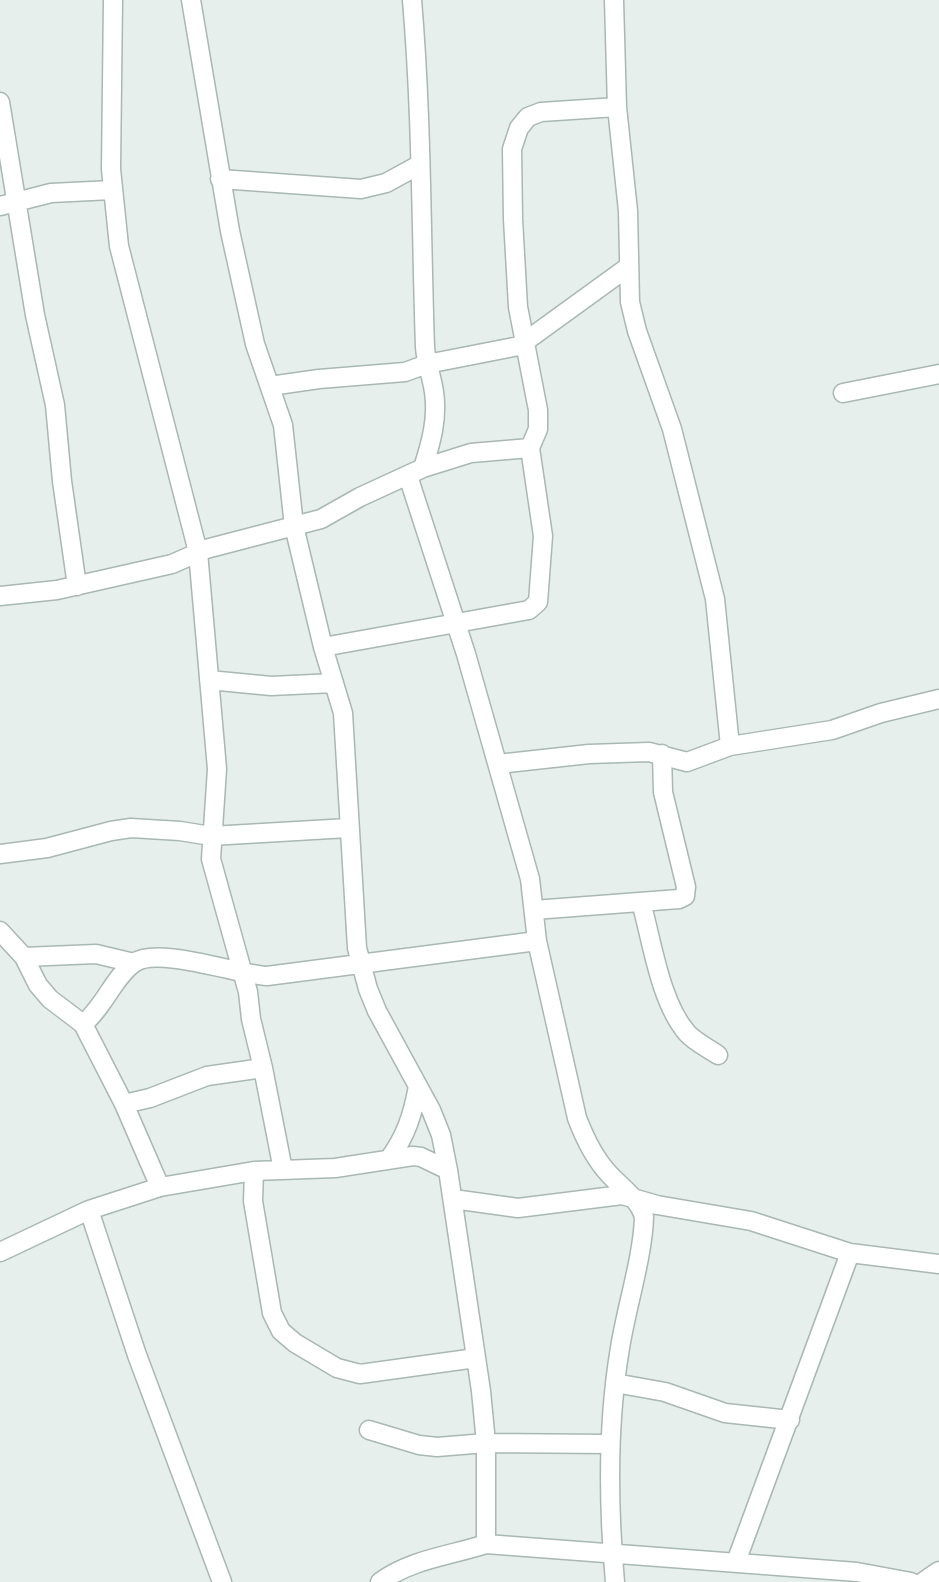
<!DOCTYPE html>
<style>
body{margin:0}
canvas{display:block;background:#e6efeb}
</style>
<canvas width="939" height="1582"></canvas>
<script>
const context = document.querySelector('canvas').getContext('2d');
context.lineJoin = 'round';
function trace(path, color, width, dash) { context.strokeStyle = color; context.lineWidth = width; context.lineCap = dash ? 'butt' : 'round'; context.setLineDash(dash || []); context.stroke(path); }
const minor = new Path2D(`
 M113 0 111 169 119 246 198 552 217 769 211 859 248 992 251 1019 263 1068 283 1170
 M191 0 230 231 255 344 283 425 294 526 323 647 343 713 357 948 368 989 377 1011 431 1110 441 1135 448 1170 481 1391 486 1443V1544
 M412 0C422 116 421 231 425 347 426 363 432 377 434 392 438 418 431 443 423 468
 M614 0 617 107 628 211 630 302 637 331 672 429 715 599 730 746 832 730 881 713 939 699
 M0 102 35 315 55 405 62 481 77 586
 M220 179 361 189 386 183 419 165
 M0 206 51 193 112 190
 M270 386 319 379 405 372 427 364 519 346 628 267
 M843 393 939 374
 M408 476 466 654 530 879 537 941 577 1118C585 1139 594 1158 609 1174 622 1188 639 1199 644 1217 643 1256 626 1309 620 1348 607 1425 608 1504 615 1582
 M0 596 57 590 172 564 206 549 321 519 360 497 423 468 471 453 530 448
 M323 647 529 610 538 602 543 536 530 448 538 429V410L518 307 513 219 512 149 519 128 528 117 541 112 617 107
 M209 680 271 686 334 683
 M498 764 589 754 649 752 687 762 730 746
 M0 854 47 848 111 831 131 828 180 831 211 836 348 828
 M641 902C652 941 660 1002 687 1033 695 1042 708 1048 718 1055
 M534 910 679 899 685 896 686 887 663 792 662 754
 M0 931 24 957 38 985 50 999 83 1024 124 1104 160 1187
 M24 957 96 954 134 963
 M83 1024C104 1007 114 977 134 963 157 946 236 974 267 976L537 941
 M124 1104 150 1098 207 1076 263 1068
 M389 1159C406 1136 413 1114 418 1086
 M254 1171 253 1201 272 1313 281 1331 295 1343 337 1368 360 1374 476 1358
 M453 1199 518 1208 622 1195 657 1205 751 1221 850 1253 939 1264
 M89 1210 137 1355 222 1582
 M0 1252 89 1210 160 1187 254 1171 335 1168 413 1156 421 1157 448 1170
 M615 1383 665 1392 725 1413 790 1420
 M369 1430 419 1445 437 1447 486 1443 609 1444
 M736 1562 850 1253
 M380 1582C412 1559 449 1556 486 1544L857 1572 911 1582
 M923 1582 939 1571`);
trace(minor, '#a8b8b2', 21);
trace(minor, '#fff', 18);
</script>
